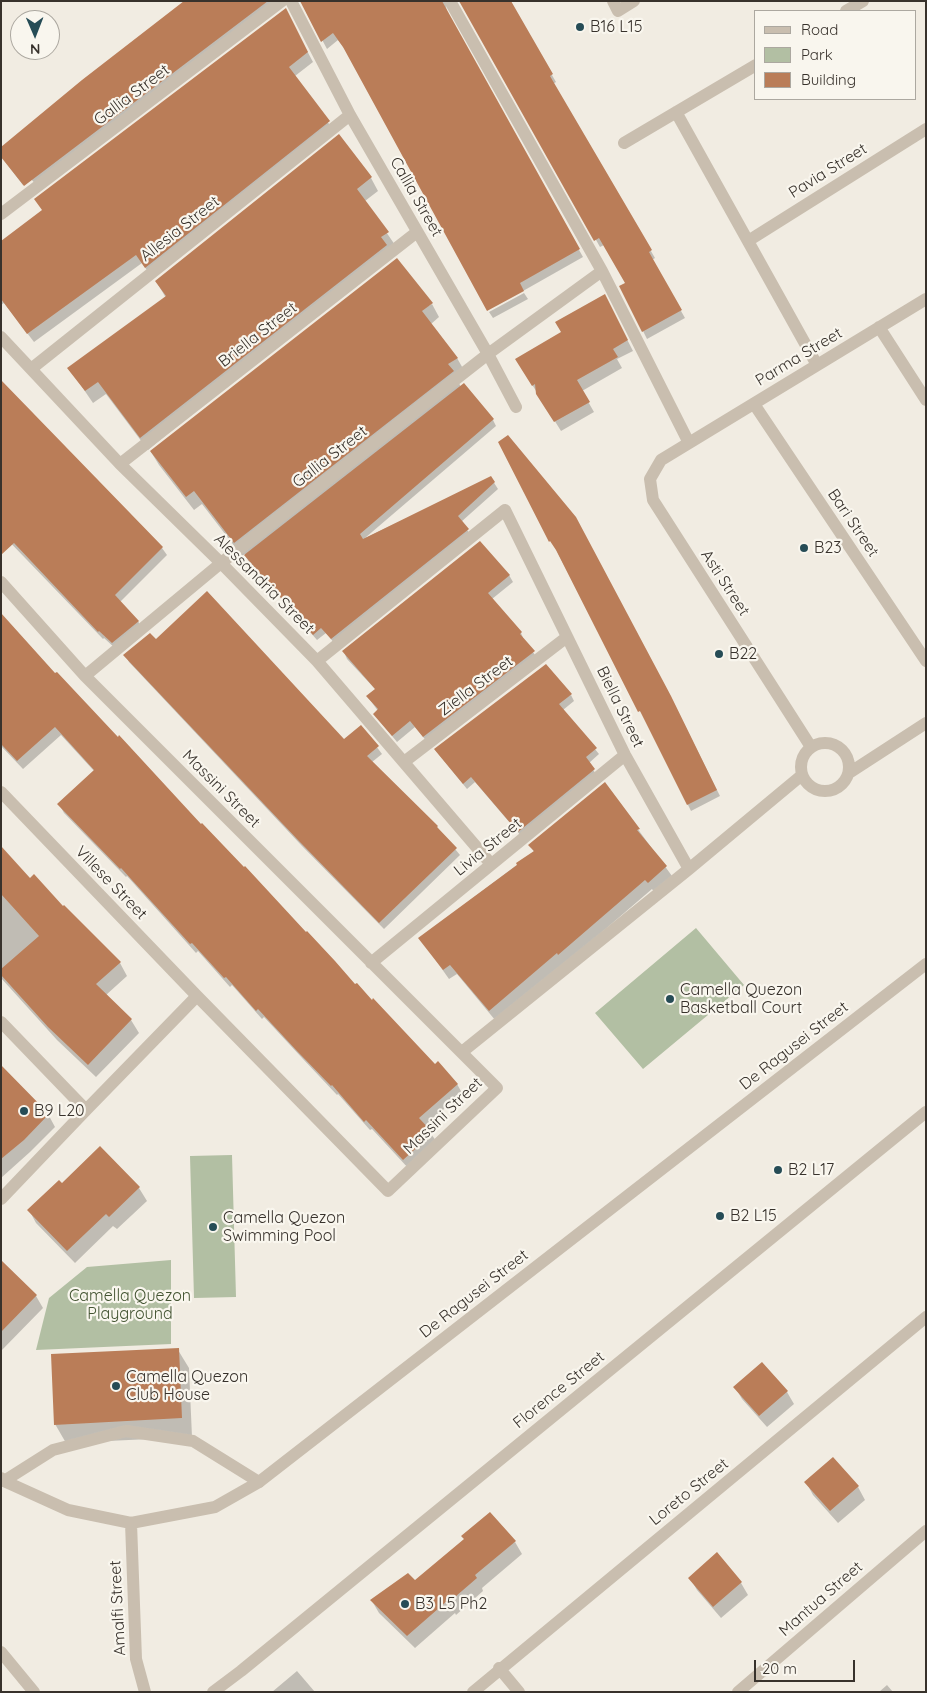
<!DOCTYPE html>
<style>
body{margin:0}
#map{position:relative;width:927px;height:1693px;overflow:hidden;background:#f1ece2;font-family:Quicksand,sans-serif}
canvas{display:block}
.frame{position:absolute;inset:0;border:2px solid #38322c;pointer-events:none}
.legend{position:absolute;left:754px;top:10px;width:162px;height:90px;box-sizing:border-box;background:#f9f6ee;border:1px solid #aca8a0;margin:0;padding:6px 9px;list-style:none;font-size:15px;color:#38322c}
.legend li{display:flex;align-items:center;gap:10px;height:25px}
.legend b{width:25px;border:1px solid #aca8a0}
.north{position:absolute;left:10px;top:10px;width:50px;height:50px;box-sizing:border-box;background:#f9f6ee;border:1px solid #aca8a0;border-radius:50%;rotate:179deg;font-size:14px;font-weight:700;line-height:20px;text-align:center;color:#38322c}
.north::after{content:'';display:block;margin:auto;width:18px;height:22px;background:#264c56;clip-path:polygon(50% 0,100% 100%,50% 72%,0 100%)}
.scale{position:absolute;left:754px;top:1660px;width:101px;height:22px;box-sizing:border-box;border:2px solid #38322c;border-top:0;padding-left:6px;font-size:15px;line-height:18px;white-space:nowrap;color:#38322c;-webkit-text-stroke:4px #f9f6ee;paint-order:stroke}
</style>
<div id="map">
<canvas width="927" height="1693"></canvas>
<div class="frame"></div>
<ul class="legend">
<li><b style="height:6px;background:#c9beaf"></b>Road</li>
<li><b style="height:14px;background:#b2bfa3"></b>Park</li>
<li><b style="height:14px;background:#ba7d58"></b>Building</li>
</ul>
<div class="north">N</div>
<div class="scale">20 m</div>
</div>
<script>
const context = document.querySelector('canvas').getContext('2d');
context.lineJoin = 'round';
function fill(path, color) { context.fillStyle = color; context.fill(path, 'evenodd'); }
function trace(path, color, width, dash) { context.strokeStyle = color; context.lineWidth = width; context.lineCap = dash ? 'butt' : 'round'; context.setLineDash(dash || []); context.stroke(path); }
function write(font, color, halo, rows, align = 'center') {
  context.font = font + ' Quicksand,sans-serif'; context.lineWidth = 4.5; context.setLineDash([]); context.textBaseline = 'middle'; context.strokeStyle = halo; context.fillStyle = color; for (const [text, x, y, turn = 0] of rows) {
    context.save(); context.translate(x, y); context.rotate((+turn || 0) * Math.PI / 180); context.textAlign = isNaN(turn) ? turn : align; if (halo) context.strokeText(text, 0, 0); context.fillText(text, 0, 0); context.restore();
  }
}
fill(new Path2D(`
 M696 928 744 985 643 1069 595 1013Z
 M232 1155 236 1297 194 1298 190 1156Z
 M171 1260V1344L36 1350 49 1298 87 1267Z`), '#b2bfa3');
fill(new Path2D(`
 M186 1H284L38 187 31 179 23 185 2 158Z
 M299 1H452L446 5 447 14 583 257 523 291 338 40 327 49 303 4Z
 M457 1H509L556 82 553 84 655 258 652 260 685 318 647 339 621 287 627 283 604 245 600 247 463 4Z
 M290 19 313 62 295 76 334 131 151 276 142 263 34 342 4 303 1 305V243Z
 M339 136 371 178 378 191 365 201 395 245 148 450 106 394 93 403 69 368 166 298 156 281Z
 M524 293 528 299 493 318 489 312Z
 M432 304 439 317 431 324 457 358 465 372 456 378 461 387 493 420 496 426 365 538 491 478 498 489 461 522 471 535 335 644 326 633 317 640 249 562 245 554 242 556 202 504 194 510 159 465 151 452Z
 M610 306 633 351 617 359 622 368 582 391 594 412 561 431 523 370Z
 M500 442 674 704 720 796 691 811 644 716 640 711Z
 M1 533 162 548 167 555 120 602 138 621 142 629 117 650 104 638 103 639Z
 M509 575 513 582 492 599 521 633 524 640 538 659 428 743 415 727 397 742 374 714 378 711 368 697 376 690 347 659 344 652Z
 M1 616 55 675 354 986 435 1066 457 1084 462 1093 425 1126 437 1142 409 1169 372 1129 370 1130 338 1094 337 1095 303 1059 264 1017 262 1019 232 985 230 987 198 951 196 953 127 876 126 877 64 813 59 804 94 771 61 735 23 769 1 746Z
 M156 641 344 741 361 726 382 754 372 762 437 827 460 855 384 929 302 846 129 662 125 655Z
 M571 695 574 701 563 710 599 754 589 763 597 776 522 837 475 782 467 789 435 750Z
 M605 784 672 876 654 892 652 889 565 964 495 1020 457 974 449 979 420 938 534 852 530 845Z
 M1 848 30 879 63 908 120 963 127 976 106 995 131 1020 139 1033 96 1077 57 1040 1 978Z
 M1 1066 48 1114 55 1127 30 1152 1 1178Z
 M100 1148 139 1188 147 1201 117 1229 113 1226 75 1263 36 1223 29 1210 62 1185Z
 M1 1262 36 1296 43 1308 1 1351Z
 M178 1350 189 1368 192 1437 66 1443 55 1424Z
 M735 1387 787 1392 794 1404 767 1427 742 1399Z
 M833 1459 858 1487 865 1500 838 1523 813 1495 806 1482Z
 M515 1542 522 1554 482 1588 483 1591 456 1615 455 1613 415 1648 379 1613 372 1601Z
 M690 1578 741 1583 748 1595 721 1618 697 1590Z
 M297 1671 315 1692H272Z
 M887 1685 893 1692H879Z`), '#0003');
fill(new Path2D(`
 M184 1H268L24 186 1 157V147L82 80Z
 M300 1H442L580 249 520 283 524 291 487 311 343 47 333 33 321 42Z
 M459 1H511L553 74 550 76 652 250 649 252 682 310 642 332 619 286 625 283 599 238 594 241Z
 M286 8 308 52 289 67 330 121 145 268 136 255 27 334 1 299V241L42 210 34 199Z
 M339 134 372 177 357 189 389 232 381 237 387 245 140 438 98 382 85 391 67 368 166 296 155 281Z
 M397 258 433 303 422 311 458 358 448 364 454 371 234 543 194 491 186 497 150 451Z
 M605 294 628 340 613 349 618 357 577 380 590 402 554 422 536 394 535 384 532 386 515 359 561 332 555 322Z
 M1 380 163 547 115 595 139 621 112 643 99 631 98 632 14 543 1 555Z
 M464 383 494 419 360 534 363 539 491 476 495 482 458 516 469 529 331 639 321 628 313 635 244 555Z
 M508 435 576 517 671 696 717 790 687 805 640 711 638 712 556 550 550 541 549 542 498 442Z
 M480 541 510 575 488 593 522 632 520 634 535 651 423 737 410 721 392 736 373 714 378 709 366 696 375 689 342 651Z
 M207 591 344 739 361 725 379 746 367 756 438 826 437 827 457 848 379 923 297 839 123 655 150 633 156 639Z
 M1 613 55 673 57 672 118 737 119 735 201 824 202 823 244 867 245 866 306 932 307 931 335 961 355 984 357 983 372 1000 373 998 435 1064 438 1061 458 1084 419 1118 433 1133 403 1160 366 1120 364 1122 332 1085 331 1086 296 1050 258 1009 256 1011 226 977 224 978 192 943 190 944 121 868 120 869 57 804 94 770 55 727 17 761 1 744Z
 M546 664 572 694 559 704 597 748 586 757 595 769 518 832 471 777 463 784 434 749Z
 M605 782 640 829 637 830 667 866 648 883 645 880 558 955 557 953 489 1011 450 965 443 970 418 938 517 865 516 863 534 851 528 845Z
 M1 846 30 878 34 874 63 906 64 905 121 962 96 984 132 1019 88 1065 48 1027 1 975V969L39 936 1 894Z
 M1 1065 49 1114 24 1140 1 1159Z
 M100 1146 140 1187 109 1217 106 1214 67 1251 27 1210 59 1180 62 1183Z
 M1 1260 37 1295 1 1332Z
 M179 1348 182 1418 54 1425 51 1354Z
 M762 1362 788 1391 759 1416 733 1387Z
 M833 1457 859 1486 830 1511 804 1482Z
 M490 1512 516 1541 475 1575 477 1578 448 1603 447 1601 407 1636 370 1600 408 1573 415 1580 464 1539 461 1536Z
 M717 1552 742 1582 713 1607 688 1578Z`), '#ba7d58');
trace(new Path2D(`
 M4 1481 53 1450 126 1431 193 1441 259 1482`), '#c9beaf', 12);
trace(new Path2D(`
 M291 1 350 115 488 354 516 407
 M450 1 602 271 689 443
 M613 1 618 11 634 1
 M846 11 863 1
 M676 112 817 365
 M624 143 756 65
 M1 214 282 1
 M748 241 926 129
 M879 327 926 400
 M1 337 120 464 221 563 317 661 491 864
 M31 369 350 115
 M754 404 926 661
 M120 464 417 232
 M1 582 85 676 497 1088 388 1191 197 996 1 792
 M317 661 505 510 625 755 689 869
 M85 676 221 563 488 354 602 271
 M801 767a24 24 0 1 1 48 0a24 24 0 1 1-48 0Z
 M811 747 653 500 650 479 661 460 926 299
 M404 762 567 637
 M849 773 926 723
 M371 963 625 755
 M1 1022 86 1110
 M462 1052 689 869 802 775
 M1 1199 86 1110 197 996
 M1 1478 4 1481 68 1510 131 1523 215 1507 259 1482 926 964
 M131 1523 136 1659 145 1692
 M1 1652 34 1692
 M499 1668 519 1692
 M213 1692 241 1671 926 1112
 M473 1692 926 1317
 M738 1692 926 1531`), '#c9beaf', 12);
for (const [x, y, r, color] of [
 [580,27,5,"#264c56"],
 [804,548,5,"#264c56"],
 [719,654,5,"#264c56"],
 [670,999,5,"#264c56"],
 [24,1111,5,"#264c56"],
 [778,1170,5,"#264c56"],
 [720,1216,5,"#264c56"],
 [213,1227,5,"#264c56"],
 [116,1386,5,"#264c56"],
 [405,1604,5,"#264c56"]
]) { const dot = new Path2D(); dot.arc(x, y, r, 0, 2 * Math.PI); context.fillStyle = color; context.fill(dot); trace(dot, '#f9f6ee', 2); }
write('16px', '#38322c', '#f9f6ee', [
 ["B16 L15",590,27],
 ["B23",814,548],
 ["B22",729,654],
 ["Camella Quezon",680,990],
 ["Basketball Court",680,1008],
 ["B9 L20",34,1111],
 ["B2 L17",788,1170],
 ["B2 L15",730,1216],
 ["Camella Quezon",223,1218],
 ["Swimming Pool",223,1236],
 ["Camella Quezon",126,1377],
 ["Club House",126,1395],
 ["B3 L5 Ph2",415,1604]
], 'left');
write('16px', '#38322c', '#f9f6ee', [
 ["Gallia Street",132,95,-37],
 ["Pavia Street",828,171,-32],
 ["Callia Street",416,197,60],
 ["Allesia Street",180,229,-38],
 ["Briella Street",258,335,-38],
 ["Parma Street",799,357,-31],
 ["Gallia Street",330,457,-38],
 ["Bari Street",853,523,56],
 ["Asti Street",725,583,57],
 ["Alessandria Street",264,584,45],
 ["Ziella Street",476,686,-37],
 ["Biella Street",620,707,64],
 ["Massini Street",221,789,45],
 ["Livia Street",488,847,-39],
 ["Villese Street",111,883,46],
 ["De Ragusei Street",794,1046,-38],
 ["Massini Street",443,1116,-44],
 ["De Ragusei Street",474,1294,-38],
 ["Florence Street",559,1390,-39],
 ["Loreto Street",689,1492,-39],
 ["Mantua Street",821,1599,-41],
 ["Amalfi Street",118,1608,-93]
]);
write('16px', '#435432', '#f9f6ee', [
 ["Camella Quezon",130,1296],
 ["Playground",130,1314]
]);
</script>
